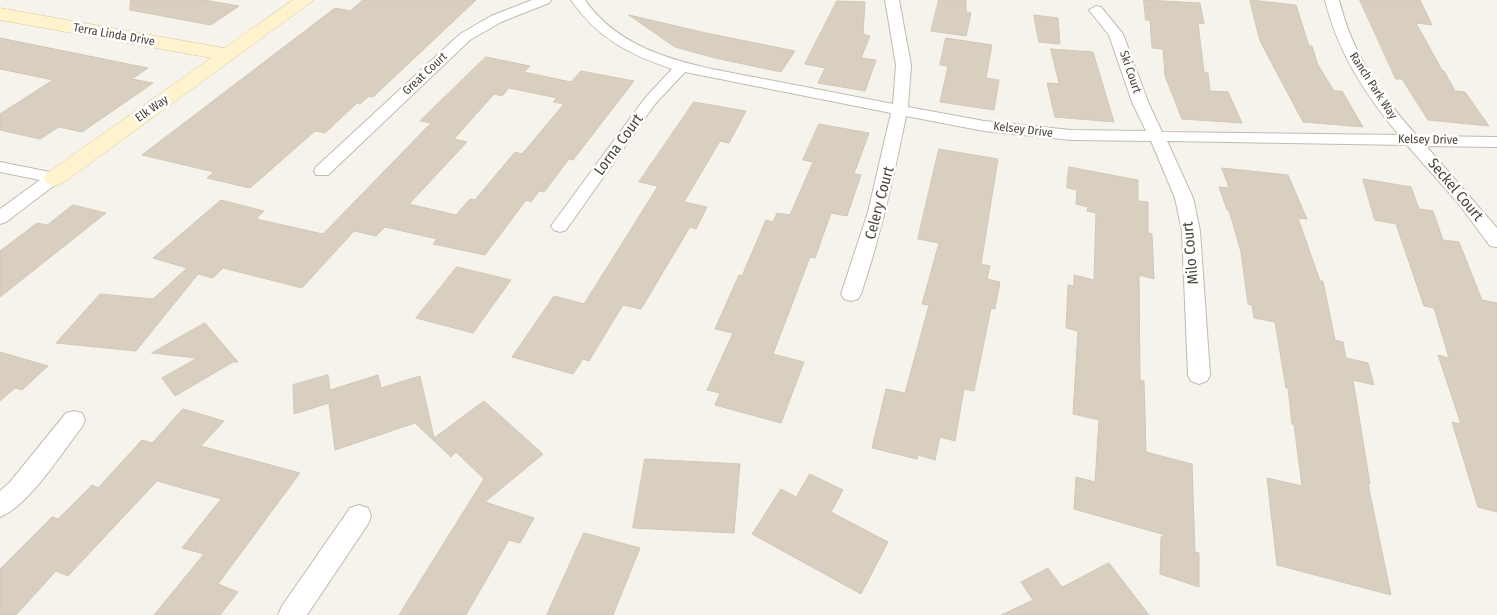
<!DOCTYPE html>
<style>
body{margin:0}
canvas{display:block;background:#f6f3ec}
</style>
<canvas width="1497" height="615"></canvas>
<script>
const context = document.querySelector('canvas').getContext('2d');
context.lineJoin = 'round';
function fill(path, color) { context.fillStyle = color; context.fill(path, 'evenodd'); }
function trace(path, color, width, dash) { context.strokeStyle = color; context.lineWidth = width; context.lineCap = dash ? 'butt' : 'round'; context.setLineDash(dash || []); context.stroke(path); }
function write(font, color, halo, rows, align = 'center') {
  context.font = font + ' "Fira Sans Condensed",sans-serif'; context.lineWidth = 5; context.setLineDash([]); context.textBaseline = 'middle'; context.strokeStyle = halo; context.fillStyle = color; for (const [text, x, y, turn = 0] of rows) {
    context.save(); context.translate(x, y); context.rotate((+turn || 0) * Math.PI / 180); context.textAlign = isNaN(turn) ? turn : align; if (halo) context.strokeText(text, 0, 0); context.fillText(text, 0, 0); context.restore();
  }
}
const building = new Path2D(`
 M131 0H204L239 6 211 25 130 10Z
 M363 0H476L373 97 369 96 360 104 357 103 325 133 315 131 250 188 207 178 214 172 142 155 335 8 350 11Z
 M939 0H966V12L971 13 966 36 931 31Z
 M1144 0 1200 3 1204 24 1198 23 1204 72 1208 73 1210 91 1228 92 1242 123 1182 119 1165 76 1163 49 1152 48 1150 20H1146Z
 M1250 0 1296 5 1309 46H1312L1318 65 1334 91H1342L1363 127 1303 122 1260 41Z
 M1360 0H1420L1432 25 1416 23 1442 70 1444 71 1455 91 1465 92 1489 126 1428 120 1402 79H1396Z
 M837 1 865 2 863 34 870 36 861 58 876 60 865 91 818 83 825 68 805 64Z
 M629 15 706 33 795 51 781 72 715 58 675 47Z
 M1034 15 1058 18 1060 44 1039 42Z
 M0 38 148 68 132 79 153 83 82 132 59 127 40 139 0 130V114L53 80 0 69Z
 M946 38 992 45 986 78 999 80 994 110 940 102 948 66 940 65Z
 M1051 49 1093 52 1114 122 1055 117 1047 83 1059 84Z
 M486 57 530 66 524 72 571 82 581 71 634 81 573 160 569 159 544 192 539 191 531 202 526 200 485 255 433 244 437 239 385 227 376 236 354 231 302 288 223 268 213 278 198 274 136 351 56 343 100 294 153 299 187 268 153 258 221 200 264 211 256 219 323 234 431 123 420 121ZM509 88 557 98 553 102 564 104 522 154 515 152 475 200 470 199 456 215 409 204 467 142 454 139 494 94 502 96Z
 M694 102 746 111 729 143 720 141 684 202 707 207 696 229 690 227 641 309 623 305 589 361 583 359 573 374 512 357 554 296 584 304 658 186 639 182Z
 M819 124 869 133 854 174 861 175 847 216 831 213 815 258 810 257 773 354 804 362 781 423 715 405 720 393 707 390 733 333 715 329 739 275 742 276 766 220 773 222 777 213 790 215 813 162 803 160Z
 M939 149 998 159 981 264 990 266 987 279 1000 282 995 309 991 308 974 391 964 389 955 441 940 437 935 460 918 455 917 459 872 448 886 389 905 393 929 305 922 304 939 243 918 239Z
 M1069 167 1138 180V201L1148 202V233L1152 234 1154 279 1139 275 1140 380 1144 381 1146 452 1192 464 1195 552 1199 553V587L1160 574 1161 537 1165 535 1074 509 1076 477 1095 482 1099 420 1073 414 1078 331 1066 328 1068 285 1074 286V275L1094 280 1096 213 1087 211 1088 207 1076 204 1077 190 1067 188Z
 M1222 168 1288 175 1307 219 1298 218 1320 281H1323L1335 340 1343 342 1346 358 1368 363 1374 385 1353 380 1370 484H1368L1391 595 1277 565 1267 478 1302 486 1294 425 1292 424 1288 388H1286L1275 322 1254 318 1252 305 1248 304 1241 252 1229 210H1227L1219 187 1229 188Z
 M1363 179 1411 187 1419 209 1433 211 1443 240 1459 242 1482 300 1497 303V512L1478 507 1452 422 1461 424 1438 355 1449 358 1434 308 1424 306 1396 224 1375 220Z
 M73 205 106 213 0 297V251L37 223 47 225Z
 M457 267 511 280 473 333 416 318Z
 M205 323 238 362H233L175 396 162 378 197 358 152 353Z
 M0 352 48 366 22 390 15 388 0 401Z
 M328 375 330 390 378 375 381 388 420 376 434 438 484 401 543 454 485 502 534 518 520 543 509 540 466 615H399L484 479 456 452 451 457 415 423 335 450 329 403 294 414 293 385Z
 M183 409 224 421 201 446 300 473 218 584 238 592 220 615H154L204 554 182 548 221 499 157 481 68 576 56 571 16 615H0V569L52 517 58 519 92 485 98 488 142 440 152 443Z
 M645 459 740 464 734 533 633 528Z
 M810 474 843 490 831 512 888 542 861 594 752 534 781 489 796 497Z
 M584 533 640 548 613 615H547Z
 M1109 563 1149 615H1001L1033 600 1021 582 1048 568 1062 587Z`);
fill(building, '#d8cfc1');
trace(building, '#d3c7b4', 1);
const street = new Path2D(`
 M532 0H551L549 3 501 22 470 40 328 175H316L314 171 316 167 460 34 491 16Z
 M571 0H585C626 59 704 67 769 80 811 88 852 96 893 104L896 65 885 0H899L911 65 908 107 984 121 1071 130 1146 131 1132 102 1109 35 1089 10 1096 6 1101 7 1123 34 1148 102 1162 132 1399 135C1365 94 1338 53 1325 0H1339C1352 53 1380 95 1417 136L1497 137V147L1426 146 1497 228V247L1490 246 1458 203 1407 145 1167 141 1193 198 1200 231 1210 375 1207 381 1199 384 1191 381 1188 375 1182 231 1175 198 1151 141 1071 140 984 131 906 116C894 176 881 235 861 294L858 299 851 301 844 299 841 294 868 212 891 113 685 72 655 104 566 230 560 232 554 230 551 226 554 222 645 98 672 69C629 54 598 39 571 0Z
 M0 162 55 173 61 174 64 178 6 222 0 224V209L40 180 0 172Z
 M74 411 82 413 85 420 82 427C63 451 28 507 0 517V491L10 482 66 413Z
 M359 505 368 508 371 516 368 524 307 615H278L282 606 350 508Z`);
const secondary = new Path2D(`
 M293 0H314L63 183 55 186 47 183 43 178 47 173 211 58 0 20V8L224 48Z`);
trace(street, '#c2bbae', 2);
trace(secondary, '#d6c79b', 1);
fill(street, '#fff');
fill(secondary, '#fff3cd');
write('12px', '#4b4439', '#fff', [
 ["Terra Linda Drive",114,35,10],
 ["Ski Court",1130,72,71],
 ["Great Court",425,74,-43],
 ["Ranch Park Way",1373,86,57],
 ["Elk Way",152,109,-35],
 ["Kelsey Drive",1023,130,7],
 ["Kelsey Drive",1428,140,1]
]);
write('15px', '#4b4439', '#fff', [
 ["Lorna Court",619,145,-54],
 ["Seckel Court",1455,190,50],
 ["Celery Court",880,203,-75],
 ["Milo Court",1191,253,-95]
]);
</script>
